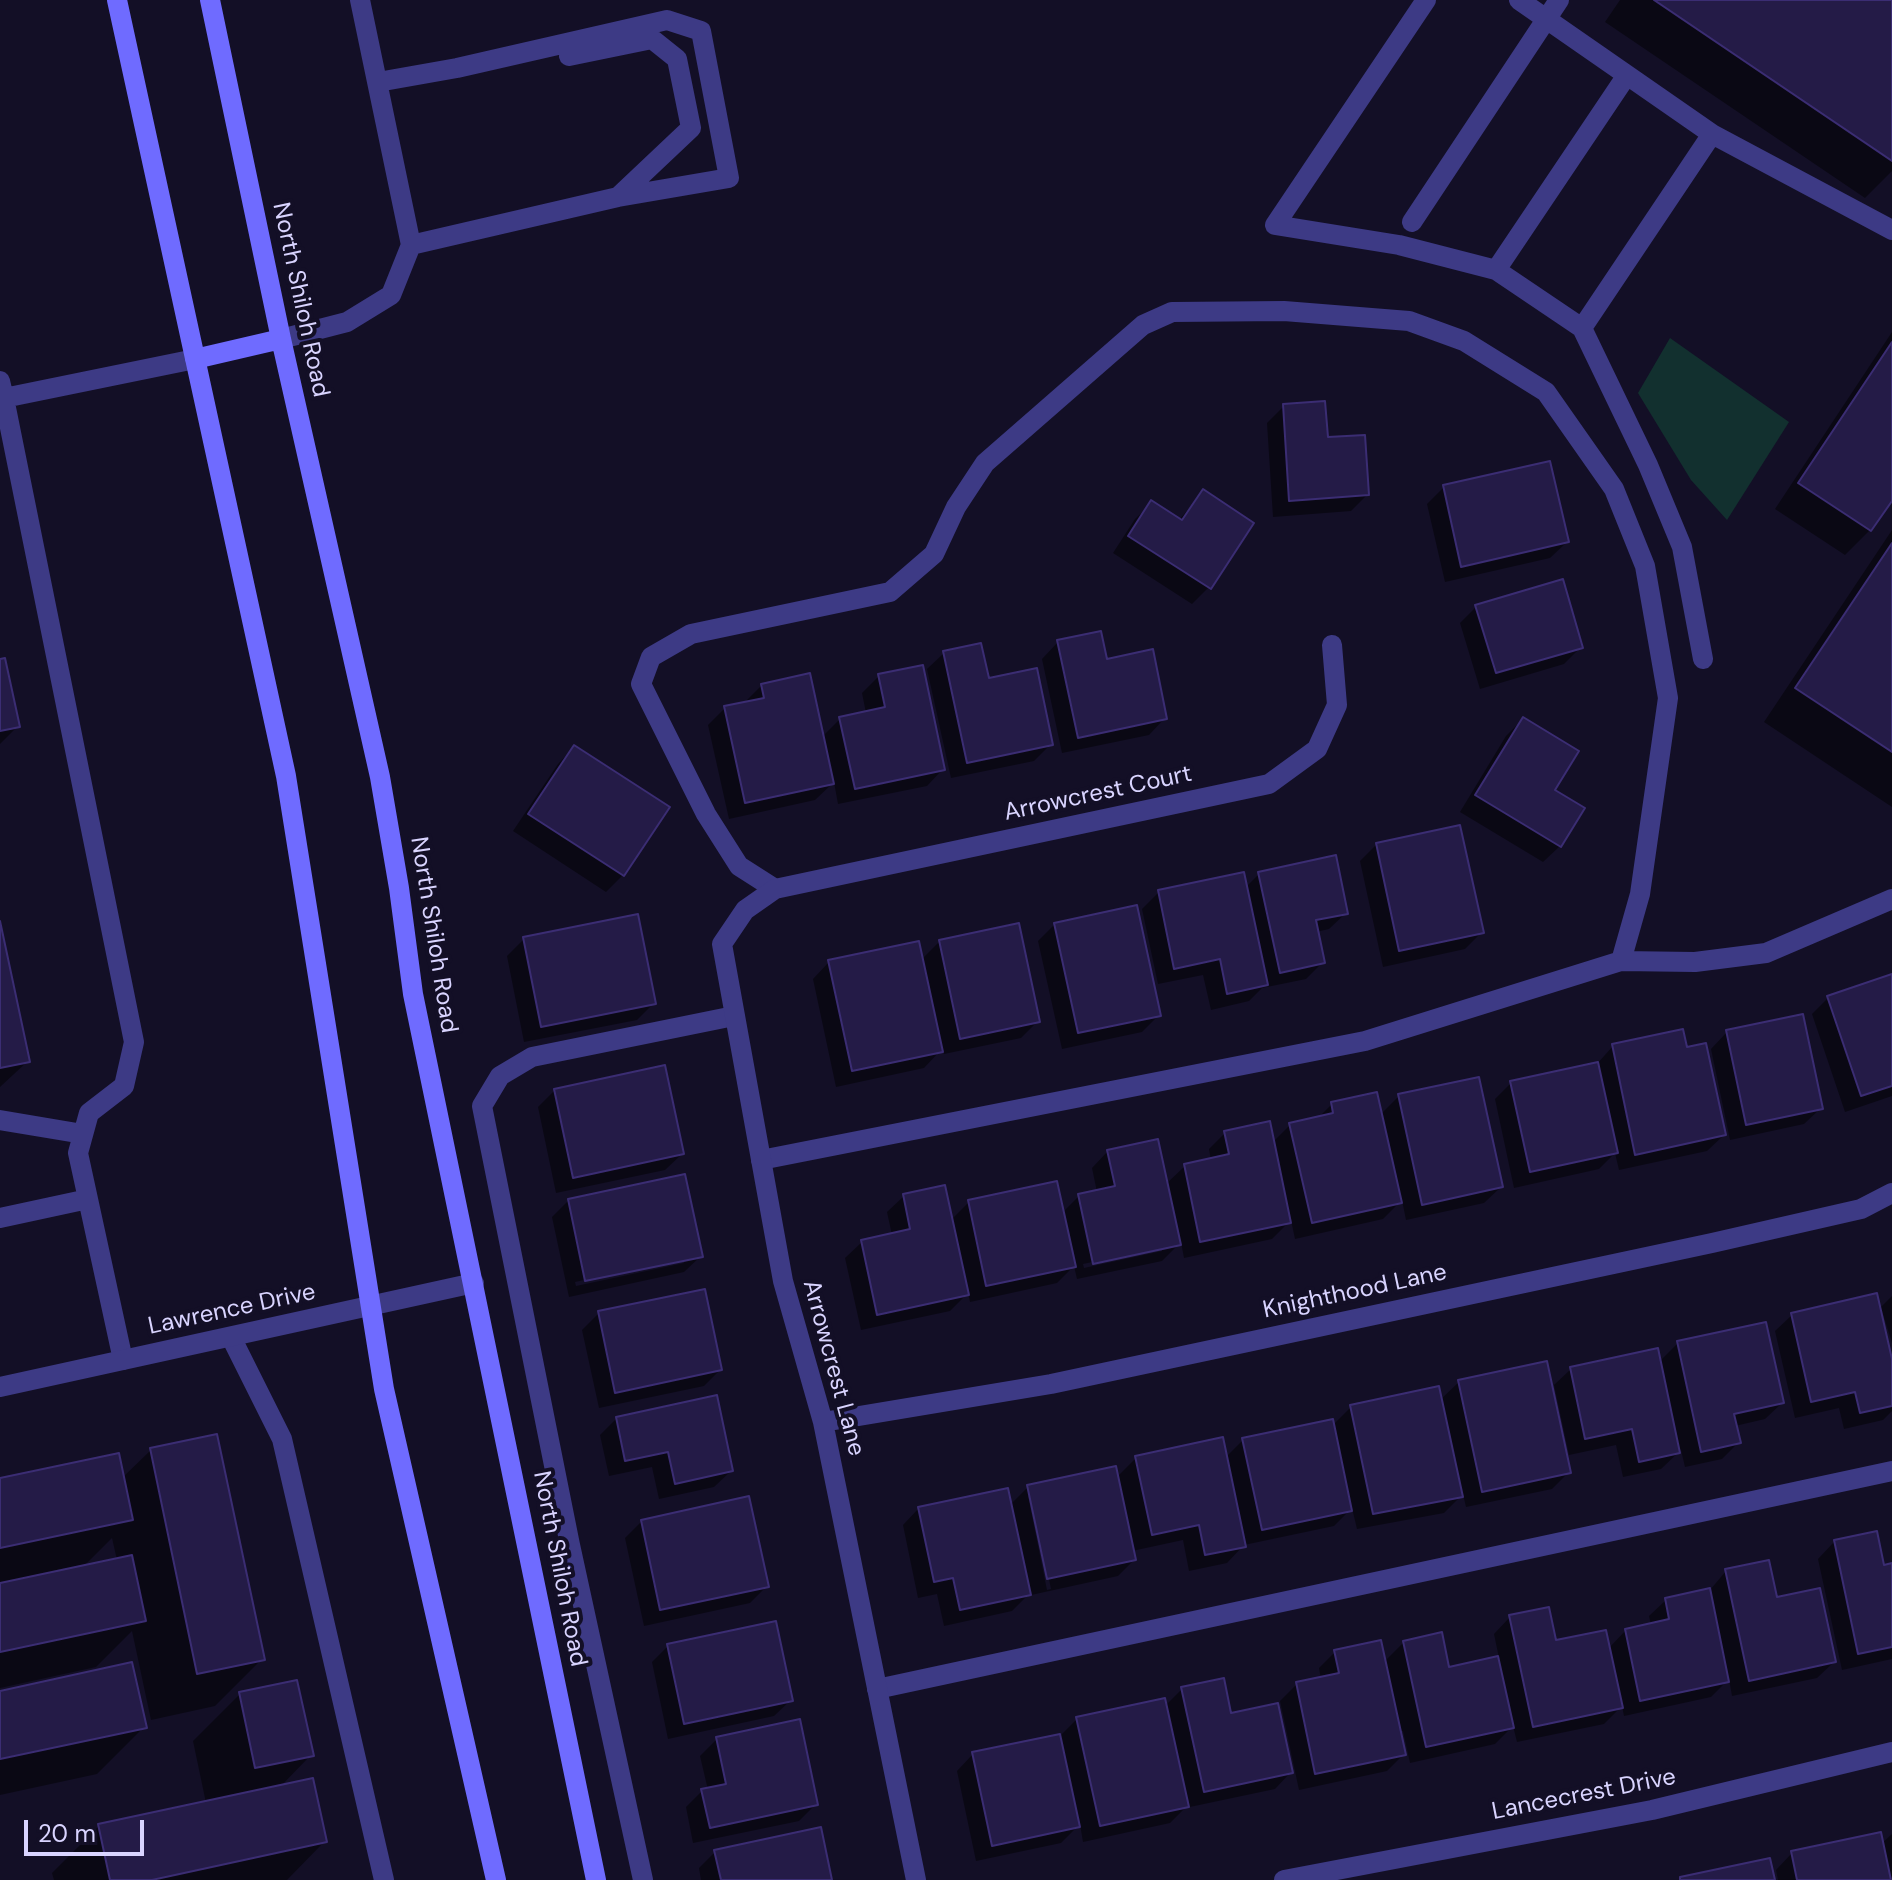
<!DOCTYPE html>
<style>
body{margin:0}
#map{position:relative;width:1892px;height:1880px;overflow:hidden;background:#130f26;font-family:"DM Sans",sans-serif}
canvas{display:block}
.scale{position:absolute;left:24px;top:1820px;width:120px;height:36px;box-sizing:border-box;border:4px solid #d9d4ff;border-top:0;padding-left:10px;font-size:24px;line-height:28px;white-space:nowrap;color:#d9d4ff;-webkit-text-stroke:6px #130f26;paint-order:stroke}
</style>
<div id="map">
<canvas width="1892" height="1880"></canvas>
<div class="scale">20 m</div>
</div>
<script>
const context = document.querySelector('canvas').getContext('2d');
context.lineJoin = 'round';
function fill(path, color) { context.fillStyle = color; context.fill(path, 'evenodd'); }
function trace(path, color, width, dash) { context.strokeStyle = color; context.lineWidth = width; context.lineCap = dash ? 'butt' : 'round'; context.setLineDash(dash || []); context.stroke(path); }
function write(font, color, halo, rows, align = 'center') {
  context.font = font + ' "DM Sans",sans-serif'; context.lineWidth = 8; context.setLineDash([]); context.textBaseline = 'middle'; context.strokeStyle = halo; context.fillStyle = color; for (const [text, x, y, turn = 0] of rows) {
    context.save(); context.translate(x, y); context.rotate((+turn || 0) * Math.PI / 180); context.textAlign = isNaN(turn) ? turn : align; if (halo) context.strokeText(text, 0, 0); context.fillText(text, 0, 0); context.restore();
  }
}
fill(new Path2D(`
 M1670 338 1789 422 1727 520 1691 480 1638 393Z`), '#12302f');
fill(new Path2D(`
 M1620 0H1892V171L1865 198 1605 22Z
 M1892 332V497L1870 530 1845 555 1775 509Z
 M1284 406 1326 439 1367 495 1351 511 1273 517 1267 423Z
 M1444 487 1567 542 1550 558 1445 582 1427 504Z
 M1203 492 1209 587 1192 604 1113 553 1135 519 1152 503 1179 520Z
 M1892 530V807L1764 722Z
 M1476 607 1581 647 1564 664 1480 689 1460 623Z
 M1058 642 1106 661 1165 718 1149 735 1062 753 1042 659Z
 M944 653 987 680 1051 744 1034 761 951 778 927 669Z
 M0 661 18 726 0 744Z
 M879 676 943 769 927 786 838 804 834 782 815 800 729 819 708 725 725 708 745 702 762 685 822 737 840 719 866 713 862 693Z
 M1523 719 1552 790 1560 846 1543 862 1460 812 1506 736Z
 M574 747 623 875 606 892 513 831 558 764Z
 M1377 844 1481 933 1465 949 1383 967 1360 861Z
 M1259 874 1346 913 1329 929 1316 932 1323 962 1306 979 1262 988 1249 1001 1211 1010 1203 975 1158 984 1142 909 1159 892 1245 888Z
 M1055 924 1159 1015 1142 1032 1062 1049 1038 941Z
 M0 931 28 1061 0 1087Z
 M524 939 654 1003 637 1020 524 1042 507 956Z
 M940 941 1038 1021 1021 1038 944 1054 942 1049 924 1068 836 1087 813 979 829 962 921 960Z
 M1892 976V1096L1845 1112 1812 1014 1828 998Z
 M1727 1032 1821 1108 1804 1124 1730 1140 1711 1049Z
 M1613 1046 1686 1050 1724 1135 1707 1151 1619 1170 1615 1153 1599 1169 1514 1188 1495 1099 1511 1083 1596 1065Z
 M555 1090 682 1154 665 1170 556 1193 538 1107Z
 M1399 1096 1501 1187 1484 1203 1406 1220 1402 1200 1383 1219 1295 1239 1291 1220 1272 1239 1184 1258 1181 1242 1162 1261 1077 1279 1074 1266 1057 1283 970 1302 968 1293 950 1311 861 1330 845 1258 862 1242 892 1235 887 1212 904 1196 951 1220 969 1202 1062 1213 1079 1196 1097 1192 1092 1168 1108 1151 1166 1184 1185 1166 1211 1160 1209 1149 1225 1133 1272 1143 1290 1125 1317 1119 1332 1104 1380 1115ZM1162 1247V1251L1084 1268 1083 1264Z
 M569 1200 701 1256 684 1272 569 1297 552 1217ZM684 1258V1263L576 1286 575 1282Z
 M1892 1296V1343L1882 1311 1879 1312 1892 1368V1411L1883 1420 1844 1429 1839 1408 1795 1418 1775 1331 1792 1315 1879 1309Z
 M599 1313 720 1370 704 1386 599 1408 582 1330Z
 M1678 1343 1782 1403 1765 1419 1735 1426 1739 1442 1722 1459 1685 1467 1681 1450 1661 1469 1623 1477 1616 1445 1569 1455 1554 1385 1571 1369 1659 1362Z
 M1459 1382 1569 1472 1552 1489 1466 1507 1463 1494 1444 1513 1357 1529 1352 1508 1334 1526 1244 1545 1227 1563 1189 1571 1183 1540 1132 1551 1134 1560 1118 1576 1031 1595V1592L1012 1611 944 1626 937 1594 918 1598 903 1525 919 1508 1010 1505 1028 1487 1117 1477 1136 1458H1225L1243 1440 1332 1426 1351 1407 1440 1400ZM1028 1496H1032L1051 1589 1047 1590Z
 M617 1418 731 1471 714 1487 659 1499 652 1467 609 1476 600 1435Z
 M151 1450 262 1659 215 1706 151 1720 132 1631 96 1667 0 1688V1480L122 1478ZM112 1538 117 1560 82 1568Z
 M642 1521 766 1587 750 1603 644 1626 625 1538Z
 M1834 1542 1883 1567 1892 1565V1659L1842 1670 1818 1559Z
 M1726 1571 1775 1599 1834 1662 1817 1678 1732 1696 1729 1679 1711 1697 1624 1716 1622 1706 1604 1724 1517 1742 1513 1726 1495 1744 1410 1763 1403 1731H1399L1404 1754 1387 1771 1299 1790 1280 1701 1297 1684 1321 1679 1319 1668 1335 1652 1384 1662 1404 1642 1447 1670 1499 1658 1494 1634 1510 1617 1555 1643 1608 1649 1626 1630 1651 1625 1649 1616 1666 1600 1710 1590Z
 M668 1646 791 1700 774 1716 668 1739 652 1662Z
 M1182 1689 1230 1715 1291 1772 1275 1789 1185 1808 1170 1823 1083 1842 1080 1824 1061 1843 976 1861 957 1771 973 1754 1060 1736 1077 1719 1165 1706Z
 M0 1693 144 1727 97 1774 0 1795Z
 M240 1694 311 1755 279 1788 325 1841 287 1880H54L52 1873 99 1826 206 1803 193 1741Z
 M717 1739 816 1804 799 1821 693 1843 686 1807 702 1791 708 1790 700 1756Z
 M1892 1834V1880H1778L1776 1870 1792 1853 1881 1844Z
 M715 1852 830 1880H701L699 1868Z`), '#0007');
const building = new Path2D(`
 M1654 0H1892V161Z
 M1892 342V501L1871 531 1798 483Z
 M1325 401 1328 437 1365 435 1369 495 1289 501 1283 404Z
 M1550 461 1569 542 1461 567 1443 485Z
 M1203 489 1254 523 1211 589 1128 536 1151 500 1182 520Z
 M1892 543V752L1795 688Z
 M1563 579 1583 648 1496 673 1475 605Z
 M1101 631 1107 659 1153 649 1167 719 1078 738 1057 640Z
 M981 643 989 678 1037 668 1053 745 967 763 943 651Z
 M5 658 20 727 0 731V659Z
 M923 665 945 770 855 789 839 717 885 707 878 674Z
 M810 673 834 784 745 803 724 706 764 698 761 684Z
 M1523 717 1579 751 1555 790 1585 808 1561 847 1475 795Z
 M574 745 670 807 624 876 528 814Z
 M1460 825 1484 933 1399 951 1376 843Z
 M1336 855 1348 914 1316 920 1325 963 1280 973 1258 872Z
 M1244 872 1268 985 1227 994 1220 959 1174 969 1158 890Z
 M1137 905 1161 1016 1078 1033 1054 923Z
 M638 914 656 1004 541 1027 523 937Z
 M0 921 30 1062 0 1068Z
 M1019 923 1040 1022 960 1039 939 940Z
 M919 941 943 1052 852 1071 828 960Z
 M1892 974V1086L1861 1096 1827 996Z
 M1803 1014 1823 1109 1746 1125 1726 1030Z
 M1683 1029 1687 1047 1706 1043 1726 1135 1635 1155 1612 1044Z
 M1598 1062 1618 1153 1530 1172 1510 1081Z
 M665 1065 684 1154 573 1178 554 1089Z
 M1479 1077 1503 1187 1422 1205 1398 1094Z
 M1377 1092 1402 1203 1312 1223 1289 1123 1333 1113 1331 1102Z
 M1270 1121 1291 1223 1200 1242 1184 1164 1229 1154 1224 1131Z
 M1158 1139 1181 1245 1093 1264 1078 1194 1115 1186 1107 1150Z
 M685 1174 703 1257 585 1281 568 1199Z
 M1057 1181 1076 1267 986 1286 968 1200Z
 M945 1185 969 1295 877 1315 861 1240 910 1229 903 1194Z
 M705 1289 722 1370 615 1393 598 1311Z
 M1877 1293 1892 1359V1406L1860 1413 1855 1392 1811 1402 1791 1313Z
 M1766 1322 1784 1403 1734 1414 1741 1443 1701 1452 1677 1341Z
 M1658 1348 1680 1453 1639 1462 1632 1429 1585 1439 1570 1367Z
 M1547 1361 1571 1473 1482 1492 1458 1380Z
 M1439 1386 1463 1497 1373 1514 1350 1405Z
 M717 1395 733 1471 675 1484 668 1452 625 1461 616 1417Z
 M1333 1419 1352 1511 1262 1530 1242 1438Z
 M217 1434 265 1660 197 1674 150 1448Z
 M1223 1437 1246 1547 1205 1555 1199 1525 1152 1535 1135 1456Z
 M119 1453 133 1520 0 1548V1478Z
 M1116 1466 1136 1560 1047 1579 1027 1485Z
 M1008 1488 1031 1595 960 1610 953 1578 934 1582 918 1507Z
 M749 1496 769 1587 660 1610 641 1520Z
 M1877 1531 1884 1565 1892 1563V1647L1858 1654 1834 1540Z
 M132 1555 146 1621 0 1652V1583Z
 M1769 1560 1777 1597 1820 1588 1836 1662 1749 1681 1725 1569Z
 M1710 1588 1729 1682 1640 1701 1625 1629 1669 1619 1665 1598Z
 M1549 1607 1556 1640 1606 1630 1623 1708 1533 1727 1509 1615Z
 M776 1621 793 1701 684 1724 667 1644Z
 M1442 1632 1449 1667 1498 1656 1514 1728 1426 1747 1403 1641Z
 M1381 1640 1406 1755 1315 1774 1296 1682 1339 1673 1334 1650Z
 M132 1662 147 1728 0 1759V1691Z
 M1224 1678 1231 1713 1278 1703 1293 1773 1204 1792 1181 1687Z
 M297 1680 314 1756 255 1768 239 1692Z
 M1165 1698 1189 1807 1100 1826 1076 1717Z
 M800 1719 818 1805 710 1828 701 1789 726 1784 716 1737Z
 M1060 1734 1080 1827 992 1846 972 1752Z
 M313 1778 327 1842 152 1880H110L98 1824Z
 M821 1827 832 1880H721L714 1850Z
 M1881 1832 1891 1880H1797L1791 1851Z
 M1770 1858 1775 1880H1680V1877Z`);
fill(building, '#241b47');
trace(building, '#3b2d73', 2);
trace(new Path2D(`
 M1426 0 1275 225 1399 245 1496 270 1582 328 1712 134 1519 0
 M569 56 652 39 677 59 691 128 618 197
 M378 82 457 68 667 20 701 31 729 178 618 197 411 245
 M1712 134 1892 230
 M1412 222 1559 0
 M1496 270 1627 75
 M1582 328 1648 465 1682 547 1703 659
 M281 339 347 322 391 295 411 245 360 0
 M0 381 4 398 195 359
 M4 398 134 1042 124 1086 89 1113 78 1153 123 1360
 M1621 961 1695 962 1766 953 1892 899
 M0 1120 83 1134
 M761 1160 1365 1041 1621 961 1640 894 1668 698 1645 566 1614 489 1546 392 1464 341 1409 321 1284 311 1172 312 1143 325 985 463 956 507 934 554 890 592 691 634 651 657 641 684 706 814 739 866 775 889
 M0 1218 88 1199
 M231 1337 282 1439 384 1880
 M877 1689 1892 1471
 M643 1880 570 1545 482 1106 500 1076 532 1057 734 1016`), '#3d3a85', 20);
trace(new Path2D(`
 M0 1387 474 1283
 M823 1422 1051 1384 1712 1243 1861 1209 1892 1193
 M916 1880 823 1422 783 1281 722 944 745 910 775 889 1269 784 1317 749 1337 705 1332 645
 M1284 1880 1652 1810 1892 1752`), '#3d3a85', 20);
trace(new Path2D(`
 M117 0 286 776 384 1389 496 1880
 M210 0 281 339 380 777 399 888 413 994 596 1880
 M195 359 281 339`), '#6f6bff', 20);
write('24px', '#d9d4ff', '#130f26', [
 ["North Shiloh Road",300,300,78],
 ["Arrowcrest Court",1098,794,-12],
 ["North Shiloh Road",433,935,81],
 ["Knighthood Lane",1355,1292,-12],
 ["Lawrence Drive",232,1310,-12],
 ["Arrowcrest Lane",833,1368,75],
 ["North Shiloh Road",559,1569,79],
 ["Lancecrest Drive",1584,1795,-11]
]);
</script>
